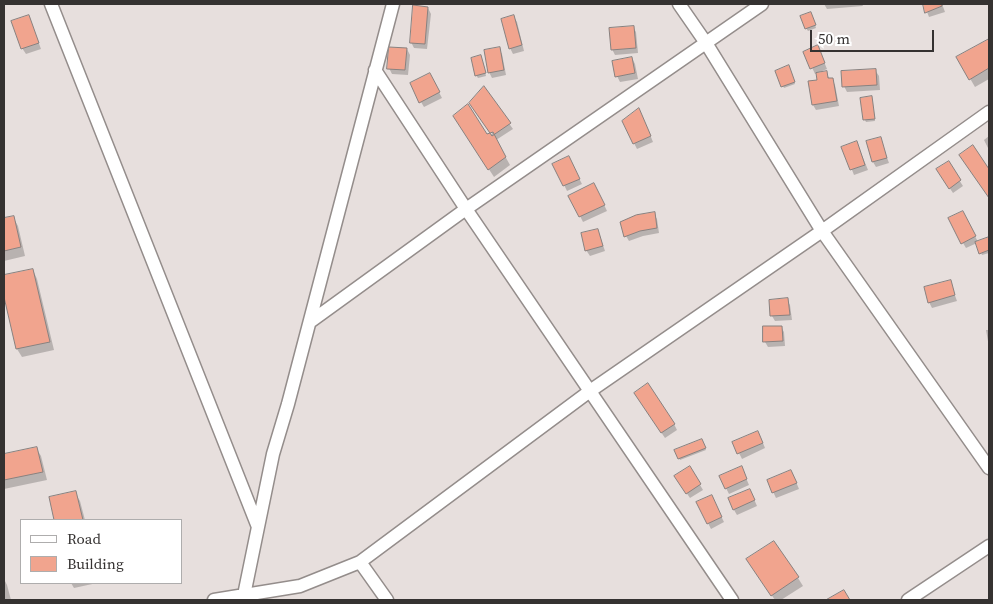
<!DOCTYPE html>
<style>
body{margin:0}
#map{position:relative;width:993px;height:604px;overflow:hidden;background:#e7dfdd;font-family:"Source Serif 4",serif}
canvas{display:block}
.frame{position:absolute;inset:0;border:5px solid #353231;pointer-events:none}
.legend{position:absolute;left:20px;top:519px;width:162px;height:65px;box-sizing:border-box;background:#fff;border:1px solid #aeadad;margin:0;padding:6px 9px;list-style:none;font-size:15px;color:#353231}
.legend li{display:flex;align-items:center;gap:10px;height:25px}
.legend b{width:25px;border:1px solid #aeadad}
.scale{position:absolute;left:810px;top:30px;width:124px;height:22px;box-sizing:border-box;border:2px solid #353231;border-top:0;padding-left:6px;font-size:15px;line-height:18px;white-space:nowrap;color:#353231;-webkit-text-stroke:4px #fff;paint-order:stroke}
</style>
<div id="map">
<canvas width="993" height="604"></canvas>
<div class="frame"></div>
<ul class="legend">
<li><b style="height:6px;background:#fff"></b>Road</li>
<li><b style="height:14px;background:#f1a48e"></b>Building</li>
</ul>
<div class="scale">50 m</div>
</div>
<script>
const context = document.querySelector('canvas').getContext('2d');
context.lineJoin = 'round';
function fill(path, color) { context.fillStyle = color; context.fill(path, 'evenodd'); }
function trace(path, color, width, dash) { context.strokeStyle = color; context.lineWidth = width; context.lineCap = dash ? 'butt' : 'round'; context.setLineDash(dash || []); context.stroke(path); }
fill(new Path2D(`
 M824 4H862L863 6 827 9Z
 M924 4H942L945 12 929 17Z
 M428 8 431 14 427 49 414 48 411 42Z
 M812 16 816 28 808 31 806 28Z
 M514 17 517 22 524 51 513 54 510 48Z
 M31 22 41 49 26 54 22 48Z
 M633 27 636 32 638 53 615 55 612 49Z
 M989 40V79L975 87 958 58Z
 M407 49 410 55 408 75 392 74 389 68Z
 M499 49 502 54 506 75 492 78 489 72Z
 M805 52H820L827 69 815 74Z
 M481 57 486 76 478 78 476 75Z
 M632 58 635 64 638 79 620 82 617 76Z
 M789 69 795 84 784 88 783 86Z
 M875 70 879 76 880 90 847 92 844 86Z
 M826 73 830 79H832L835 85 839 106 816 110 813 105Z
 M430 75 442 98 424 107 421 102Z
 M484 88 513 129 496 140 510 165 494 177 460 125 487 136 492 134Z
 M872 100 875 121 866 122 865 120Z
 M642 115 653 142 637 149 634 143Z
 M989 136V150L984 140Z
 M880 138 889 163 876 167 873 162Z
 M843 147 859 148 868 170 854 175Z
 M571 163 582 184 567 191 554 164Z
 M948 163 963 186 953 193 941 175Z
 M597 190 607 211 583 222 570 196Z
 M654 214 657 219 659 233 643 236 629 241 626 236Z
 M13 217 18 226 25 256 4 261V219Z
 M966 218 978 242 989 239V253L982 255 977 243 966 248 963 243Z
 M598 230 605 251 590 256 586 250Z
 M33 270 37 279 54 350 22 357 17 349 4 291V277Z
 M950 282 957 301 932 308 929 302Z
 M787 300 790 305 792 320 775 321 772 316 770 301Z
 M781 327 784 332 785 346 768 347 765 342 764 328Z
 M986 330H989V347Z
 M638 398 674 424 677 430 665 438Z
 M761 438 765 448 742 459 734 443Z
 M702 441 706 450 680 460 676 451Z
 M36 448 41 456 47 480 4 489V456Z
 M690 468 703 490 690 498 679 482Z
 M744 473 749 485 729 494 726 488Z
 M794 477 799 489 776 498 768 481Z
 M750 490 757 506 737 515 734 510Z
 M75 493 80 501 85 520H56L51 498Z
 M714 502 724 522 711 529 708 523Z
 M753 568 798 578 803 586 781 600H775Z
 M4 579 7 585 11 600H4Z
 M71 583H97L74 588Z`), '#0003');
const building = new Path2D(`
 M923 4H942V6L925 13Z
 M413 5 428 7 425 44 410 43Z
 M811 12 816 25 805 29 800 16Z
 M29 15 39 43 21 49 11 21Z
 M514 15 522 45 509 49 501 19Z
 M634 26 636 48 611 50 609 28Z
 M989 39V68L969 80 956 57Z
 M818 45 825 63 810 69 803 52Z
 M389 47 407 48 405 70 387 69Z
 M500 47 504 70 488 73 484 50Z
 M481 55 486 73 475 76 471 58Z
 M632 57 635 73 615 77 612 61Z
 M789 65 795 82 781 87 775 71Z
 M876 69 877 85 842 87 841 71Z
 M827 71 828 78H833L837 101 812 105 808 81 817 80 816 73Z
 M430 73 440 92 419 103 410 83Z
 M484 86 511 123 492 136 469 103Z
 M872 96 875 119 863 120 860 98Z
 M468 104 487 134 493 132 506 157 488 170 453 116Z
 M639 108 651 136 633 144 622 121Z
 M881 137 887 158 872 162 866 141Z
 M857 141 865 165 850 170 841 147Z
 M973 145 989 169V198L959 155Z
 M569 156 580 179 563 186 552 164Z
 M949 161 961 180 949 189 936 169Z
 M594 183 605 205 579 217 568 196Z
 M963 211 976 236 961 244 948 218Z
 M655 212 657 228 640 231 624 237 620 222 636 215Z
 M14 216 21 247 4 251V218Z
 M598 229 603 246 585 251 581 233Z
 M989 237V250L979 254 975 242Z
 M33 269 50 342 16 349 4 297V275Z
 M951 280 955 295 928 303 924 287Z
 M788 298 790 315 770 316 769 300Z
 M763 326H782L783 341 763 342Z
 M648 383 675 424 661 433 634 393Z
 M758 431 763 443 737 454 732 442Z
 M702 439 706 448 678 459 674 450Z
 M37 447 43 472 4 480V454Z
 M690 466 701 484 686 494 674 476Z
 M742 466 747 479 725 489 719 476Z
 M791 470 797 483 772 493 767 480Z
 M750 489 755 500 733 510 728 498Z
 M76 491 83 520H54L49 497Z
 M712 495 722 517 707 524 696 502Z
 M774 541 799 577 771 596 746 559Z
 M844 590 850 600H826Z`);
fill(building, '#f1a48e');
trace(building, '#88817f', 1);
const minor = new Path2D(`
 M51 4 258 527
 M679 4 706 43 822 231 989 468
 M375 70 466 209 732 600
 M310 322 466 209 762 4
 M360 562 387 600
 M214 600 300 586 360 562 590 391 822 231 989 112
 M243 600 273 454 288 404 393 4
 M908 600 989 546`);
trace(minor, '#948d8b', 15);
trace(minor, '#fff', 12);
</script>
